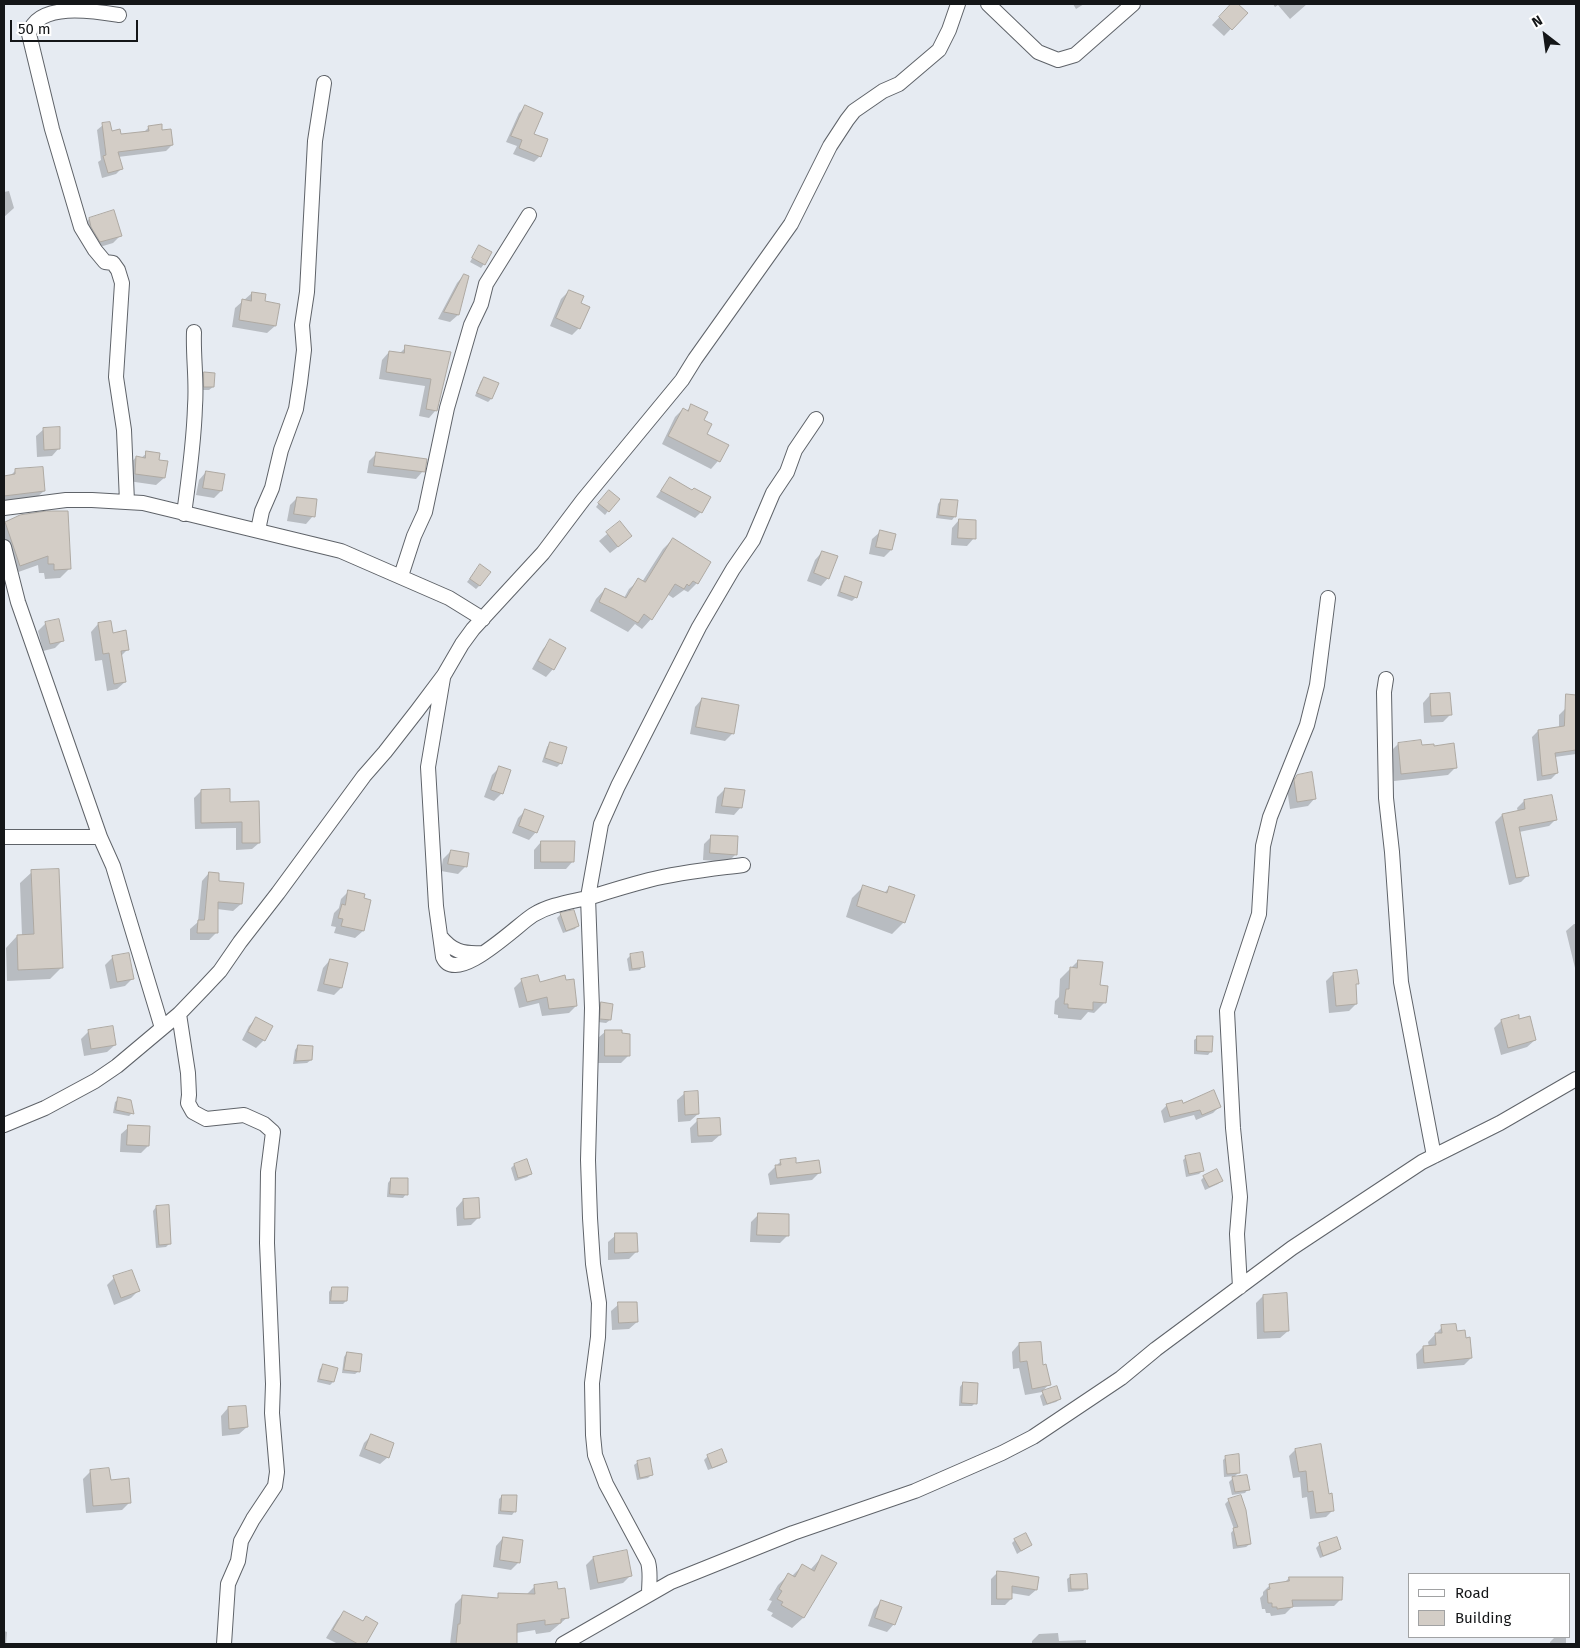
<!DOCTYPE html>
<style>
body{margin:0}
#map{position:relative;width:1580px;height:1648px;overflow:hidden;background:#e6ebf2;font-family:"Fira Sans",sans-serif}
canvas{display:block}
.frame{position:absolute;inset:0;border:5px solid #141618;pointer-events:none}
.legend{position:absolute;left:1408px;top:1573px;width:162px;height:65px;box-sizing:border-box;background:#fff;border:1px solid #a1a2a3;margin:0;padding:6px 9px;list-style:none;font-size:15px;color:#141618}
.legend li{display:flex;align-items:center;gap:10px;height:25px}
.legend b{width:25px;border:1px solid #a1a2a3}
.north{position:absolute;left:1520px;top:10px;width:50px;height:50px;-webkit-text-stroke:4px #fff;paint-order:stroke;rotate:330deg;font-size:14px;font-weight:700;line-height:20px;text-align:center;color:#141618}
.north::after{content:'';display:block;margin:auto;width:18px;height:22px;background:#141618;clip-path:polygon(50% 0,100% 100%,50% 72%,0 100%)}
.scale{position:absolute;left:10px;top:20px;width:128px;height:22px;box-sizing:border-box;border:2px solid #141618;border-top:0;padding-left:6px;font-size:15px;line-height:18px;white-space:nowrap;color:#141618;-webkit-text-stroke:4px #fff;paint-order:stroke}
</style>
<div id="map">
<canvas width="1580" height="1648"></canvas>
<div class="frame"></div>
<ul class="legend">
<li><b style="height:6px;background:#fff"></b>Road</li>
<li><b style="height:14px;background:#d3cdc6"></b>Building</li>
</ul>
<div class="north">N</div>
<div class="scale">50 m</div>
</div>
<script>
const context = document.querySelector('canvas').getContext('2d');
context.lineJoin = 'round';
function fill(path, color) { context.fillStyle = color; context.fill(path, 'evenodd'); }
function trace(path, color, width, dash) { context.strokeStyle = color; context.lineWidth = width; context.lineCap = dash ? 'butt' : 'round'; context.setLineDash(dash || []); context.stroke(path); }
fill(new Path2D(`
 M1073 4H1084L1076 9Z
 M1232 4H1236L1246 13 1224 36 1212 25Z
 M1273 4H1307L1290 19 1278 5 1275 7Z
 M525 107 540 156 534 162 513 154 517 146 506 142 519 113Z
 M103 125 111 132 120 136 143 133 149 127 161 131 172 145 166 151 118 157 121 169 116 174 102 178 98 162 101 160 97 130Z
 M9 191 14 208 4 217V192Z
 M89 219 120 236 113 243 93 249 82 226Z
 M479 246 484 264 481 268 470 262Z
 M464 275 468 277 458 315 450 322 438 319 457 283Z
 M569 291 580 304 579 328 572 335 550 326 561 299Z
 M252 293 263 302 275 326 267 333 232 327 235 308Z
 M406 347 449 353 436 410 429 418 419 416 425 386 379 379 382 360 389 352 399 354Z
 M204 373 213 387 209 390H201V377Z
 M485 378 491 399 488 402 475 396 481 381Z
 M692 406 702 420 705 434 727 445 718 461 711 469 662 444 675 417 683 409 686 411Z
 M44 429 59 448 52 456 37 457 36 436Z
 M147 453 157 461 164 478 156 485 128 481 129 465 136 457 141 458Z
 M377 453 423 471 416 479 367 473 369 461Z
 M16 470 44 491 36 498 4 502V477L10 476Z
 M206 472 221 491 214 498 196 495 199 480Z
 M670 478 701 512 695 518 656 497Z
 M605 495 608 511 605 515 596 507Z
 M297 498 313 516 306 524 287 521 290 505Z
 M941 500 955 516 952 520 936 518 938 504Z
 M959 520 974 538 967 546 951 545 952 528Z
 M5 523 69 569 60 578 45 579 44 573H39L38 565 10 575 4 557V524Z
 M620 523 623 543 610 553 599 541Z
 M880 532 891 550 884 557 869 554 872 539Z
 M673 539 697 583 688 592 684 590 673 598 667 594 651 619 642 629 635 624 628 632 590 611 596 599 605 589 624 598 629 589 639 580 642 582 663 549Z
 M822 552 828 578 821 586 807 581 815 560Z
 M477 569 479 586 476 589 467 582Z
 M845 578 856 597 852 601 837 596 842 581Z
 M46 623 63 640 55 648 43 651 38 631Z
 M98 624 128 649 121 656 125 682 117 689 107 691 102 660 95 661 91 632Z
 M551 641 553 669 546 677 532 669 543 649Z
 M1430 695 1451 714 1443 722 1424 723 1423 703Z
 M702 699 733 733 725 741 690 734 695 707Z
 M1565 709 1576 710V754L1555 757 1557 773 1551 779 1537 781 1532 737 1538 731 1559 728V715Z
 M550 743 561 763 557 767 542 762 547 747Z
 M1398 744 1456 767 1448 775 1394 781 1391 751Z
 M499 768 502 793 494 801 484 797 492 775Z
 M1297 776 1315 798 1308 806 1290 809 1287 789 1289 783Z
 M725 789 741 807 734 815 715 813 717 797Z
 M201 791 229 804 259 843 252 849 236 850V828L195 829 194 798Z
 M1524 801 1556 819 1549 826 1519 832 1528 875 1521 882 1509 885 1495 822 1502 815 1518 812 1517 808Z
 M526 810 536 832 529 840 512 833 518 818Z
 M711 837 736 854 728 862 703 860 704 844Z
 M541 842 573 861 566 869H534V850Z
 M451 851 465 867 458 874 441 871 443 859Z
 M32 872 62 967 50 979 7 981 6 948 17 936H22L20 883Z
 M209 873 241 904 233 911 217 909 216 933 209 940H190V929L198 922 202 881Z
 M864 886 884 893 890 887 904 922 892 934 846 917 852 898Z
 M349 891 363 899 370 901 363 931 355 938 334 933 336 927 331 926 334 913 339 908 341 899Z
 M573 911 578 925 575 929 563 933 557 918 560 915Z
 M1574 924H1576V972L1566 931Z
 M631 955 643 966 640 970 629 971 627 959Z
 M113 957 133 978 125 986 110 989 105 965Z
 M330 960 341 988 334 995 317 991 323 968Z
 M1078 961 1098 986 1105 1002 1094 1013 1088 1012 1081 1020 1058 1018V1015L1054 1014 1055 1001 1059 997 1060 979Z
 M1333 974 1357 983 1355 985 1356 1004 1349 1011 1329 1013 1326 981Z
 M522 980 539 984 576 1006 569 1013 542 1016 539 1003 519 1008 514 988Z
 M601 1004 610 1020 606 1023 598 1022V1007Z
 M256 1019 264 1040 256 1048 242 1040 249 1026Z
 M1519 1020 1535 1040 1527 1047 1501 1055 1494 1028 1501 1021Z
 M89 1031 115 1045 107 1052 84 1056 81 1039Z
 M606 1031 628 1056 621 1063H598V1038Z
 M1198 1037 1211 1051 1208 1055 1194 1054V1040Z
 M298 1046 311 1060 307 1063 293 1064 295 1050Z
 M685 1093 698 1114 690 1121 678 1122 677 1100Z
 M119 1099 132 1113 129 1116 113 1113 115 1102Z
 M1167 1105H1182L1219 1107 1213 1113 1196 1120 1194 1115 1164 1123 1161 1111Z
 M697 1121 720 1135 712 1142 691 1143 690 1128Z
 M129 1127 148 1146 141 1153 120 1152 121 1134Z
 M1186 1157 1202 1171 1199 1174 1186 1177 1183 1160Z
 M526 1161 531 1174 527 1177 515 1181 511 1168 514 1165Z
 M781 1161 819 1173 812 1180 770 1185 768 1174Z
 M1204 1177 1221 1181 1218 1184 1205 1190 1201 1180Z
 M391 1179 406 1194 403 1198 387 1197 388 1183Z
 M463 1200 479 1217 471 1225 457 1226 456 1208Z
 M156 1207 170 1243 166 1247 156 1248 153 1211Z
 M758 1215 788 1235 780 1243 750 1242 751 1222Z
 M616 1235 636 1252 629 1259 608 1260V1242Z
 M114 1278 138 1291 131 1298 114 1305 107 1285Z
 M332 1288 346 1301 343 1304H329V1292Z
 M1263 1296 1288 1331 1280 1338 1257 1339 1256 1303Z
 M619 1304 637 1322 629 1329 612 1330 611 1311Z
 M1442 1327 1456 1333 1471 1358 1464 1365 1417 1369 1416 1354 1423 1347H1429L1428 1342Z
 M1019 1344 1041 1367 1049 1384 1042 1392 1025 1395 1019 1368 1013 1369 1012 1352Z
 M347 1353 359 1371 355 1374 342 1373 344 1357Z
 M323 1366 333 1382 330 1385 317 1382 320 1369Z
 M963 1383 975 1403 972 1406H959L960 1387Z
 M1043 1393 1060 1399 1056 1402 1043 1406 1040 1396Z
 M228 1408 247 1427 239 1434 222 1436 221 1416Z
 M372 1435 388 1457 380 1464 359 1456 364 1443Z
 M1295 1450 1328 1495 1333 1510 1326 1517 1310 1519 1307 1497 1302 1498 1300 1477 1293 1478 1289 1456Z
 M708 1456 726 1462 722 1465 708 1470 704 1460Z
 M1226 1457 1239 1472 1233 1478 1248 1489 1245 1493 1232 1495 1229 1482 1235 1476 1224 1477 1223 1460Z
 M638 1462 652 1474 648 1478 637 1480 634 1465Z
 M91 1471 109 1481 129 1503 122 1510 86 1513 83 1479Z
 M502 1496 515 1511 512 1515 498 1514 499 1499Z
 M1229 1500 1250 1544 1246 1547 1233 1549 1231 1533 1234 1529 1225 1504Z
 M503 1538 519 1562 511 1570 493 1567 496 1546Z
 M1015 1540 1031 1545 1017 1554 1012 1543Z
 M1320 1544 1340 1549 1336 1552 1320 1558 1316 1548Z
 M822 1557 835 1563 803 1618 792 1628 771 1616 773 1613 767 1610 772 1601 769 1600 778 1585 788 1575 792 1576 802 1566 810 1570Z
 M593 1558 630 1576 623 1583 590 1590 586 1565Z
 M997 1573 1036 1590 1029 1596 1011 1593V1599L1005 1605H991V1579Z
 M1071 1576 1086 1588 1083 1591 1068 1592 1067 1579Z
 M1289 1578 1341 1599 1334 1606 1292 1607 1285 1614 1271 1616 1270 1613H1266L1265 1609H1262L1260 1598 1263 1595V1592L1270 1585 1284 1583Z
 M535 1586 568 1617 550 1632 536 1634 535 1630 516 1633V1644H491L493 1605 526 1595Z
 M462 1597 477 1598 473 1644H450L455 1604Z
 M881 1602 894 1624 887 1632 868 1626 874 1609Z
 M344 1612 362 1622 366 1618 376 1623 365 1644H338L326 1638 337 1620Z
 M4 1631 7 1632 6 1644H4Z
 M1058 1633 1059 1641 1086 1640V1644H1032V1641L1039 1634Z
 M1554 1638H1566V1644H1550V1642Z`), '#0003');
const building = new Path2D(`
 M1231 4H1238L1248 13 1232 30 1219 17Z
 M525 105 543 113 534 134 548 139 541 157 519 148 522 140 511 136Z
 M110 122 112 131 120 129 121 134 149 131 148 126 162 124V130L171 129 173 145 118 152 123 169 108 173 103 156 106 155 102 123Z
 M114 210 122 236 100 242 91 227 89 218Z
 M479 245 492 252 485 265 472 258Z
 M464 274 469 276 459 315 444 312Z
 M569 290 584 296 581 303 590 307 580 329 556 318Z
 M252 292 266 294 265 301 280 304 276 326 239 320 242 299 251 301Z
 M405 345 451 352 437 411 426 409 431 379 386 372 389 351 404 353Z
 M204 372 215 373 214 387H204Z
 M484 377 499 383 492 399 477 393Z
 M691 404 708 412 704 420 712 424 707 434 729 445 720 462 668 436 683 408 688 411Z
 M60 427V449L44 450 43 428Z
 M146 451 160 453 159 460 168 461 165 478 135 474 136 456 145 458Z
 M376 452 427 459 425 472 374 466Z
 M43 467 45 491 4 496V476L15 474V469Z
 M206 471 225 474 222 491 203 488Z
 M670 477 692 490 694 488 711 497 702 513 661 491Z
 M609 490 620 499 609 512 598 503Z
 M297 497 317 499 315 517 294 514Z
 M941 499 958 500 956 517 939 515Z
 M47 511H68L71 569 54 570V564H48V556L20 566 5 522 20 515Z
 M959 519 976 520V539L958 538Z
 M620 521 632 536 618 547 606 532Z
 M880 530 896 534 892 550 876 547Z
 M673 538 711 562 698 584 693 581 689 586 687 584 684 589 675 584 652 620 644 614 638 623 614 609 599 602 605 588 626 598 638 578 645 582Z
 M822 551 838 556 829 579 814 573Z
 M480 564 491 572 480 586 470 579Z
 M845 576 862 582 857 598 840 592Z
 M59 619 64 641 50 644 45 622Z
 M111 621 113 633 126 630 129 650 121 651 126 682 114 684 109 653 103 654 98 623Z
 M550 639 566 648 554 670 538 661Z
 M1450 693 1452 715 1431 716 1430 694Z
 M1566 694 1576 695V750L1555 753 1558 773 1542 776 1538 730 1564 726Z
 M702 698 739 705 734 734 696 727Z
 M1421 740 1422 745 1434 744V746L1454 743 1457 768 1401 774 1398 743Z
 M550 742 567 747 562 764 545 758Z
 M499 766 511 770 503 794 491 790Z
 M1312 772 1316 799 1297 802 1294 780 1297 775Z
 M725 788 745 790 742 808 722 806Z
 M230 789V802L259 801 260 843H242V822L201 823V790Z
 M1552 795 1557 820 1519 827 1529 876 1516 878 1502 814 1525 809 1524 800Z
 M525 809 544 816 537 833 519 826Z
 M711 835 738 836 737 855 710 853Z
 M541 841H575L574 862H541Z
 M451 850 469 853 467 867 448 864Z
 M59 869 63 968 18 970 17 935 34 934 31 870Z
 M209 872 219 873V881L244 883 242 904 218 902V933H197L198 920H204Z
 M863 885 887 893 889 886 915 895 905 923 857 906Z
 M348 890 365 894 364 898 371 900 364 931 341 926 343 919 338 918 342 904 345 905Z
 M574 910 579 926 566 931 560 913Z
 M643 952 645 967 632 969 630 954Z
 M129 953 134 979 117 982 112 956Z
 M330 959 348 963 342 988 324 984Z
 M1078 960 1103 962 1100 985 1108 986 1106 1003 1093 1002V1010L1068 1008V1004H1064L1066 989H1069L1070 967 1077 968Z
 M1357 970 1359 984H1356L1357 1004 1336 1006 1333 973Z
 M538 975 540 982 565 975 566 980 574 979 577 1006 549 1009 547 997 527 1002 521 979Z
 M601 1002 613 1004 611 1020 600 1019Z
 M1519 1015V1019L1530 1016 1536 1040 1508 1048 1501 1020Z
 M256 1017 273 1026 265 1041 248 1032Z
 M113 1026 116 1045 91 1049 88 1030Z
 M605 1030H622V1033L630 1034V1056H605Z
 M1197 1036H1213L1212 1052 1197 1051Z
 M298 1045 313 1046 312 1060 296 1061Z
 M1214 1090 1221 1107 1202 1115 1200 1110 1170 1117 1166 1104 1182 1100 1183 1103Z
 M698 1091 699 1114 685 1115 684 1092Z
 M118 1097 131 1100 134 1114 116 1110Z
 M720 1118 721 1135 698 1136 697 1119Z
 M128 1125 150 1126 149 1146 127 1145Z
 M1200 1153 1204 1171 1189 1174 1185 1156Z
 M796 1158V1163L819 1160 821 1173 777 1178 775 1165H781L780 1160Z
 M527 1159 532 1174 518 1178 514 1164Z
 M1217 1169 1223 1181 1209 1187 1203 1176Z
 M391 1178H408V1195L390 1194Z
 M479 1198 480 1218 464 1219 463 1199Z
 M169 1205 171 1244 159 1245 156 1206Z
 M758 1213 789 1214V1236L757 1235Z
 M615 1233H637L638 1252 615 1253Z
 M132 1270 140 1291 121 1298 113 1276Z
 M332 1287H348L347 1301H331Z
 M1287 1293 1289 1331 1264 1332 1263 1295Z
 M618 1302H637L638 1322 619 1323Z
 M1456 1324 1457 1331 1465 1330 1466 1338 1470 1337 1472 1358 1424 1363 1423 1346 1436 1345 1435 1333H1442L1441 1325Z
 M1041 1342 1043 1365 1046 1364 1051 1385 1032 1389 1027 1361 1020 1362 1019 1343Z
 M347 1352 362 1354 360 1372 344 1370Z
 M323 1364 338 1368 334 1382 319 1379Z
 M963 1382 978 1383 977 1404 962 1403Z
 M1057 1386 1061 1399 1047 1404 1042 1391Z
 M246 1406 248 1427 229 1429 228 1407Z
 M371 1434 394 1443 389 1458 365 1449Z
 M1321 1444 1329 1494 1332 1493 1334 1511 1316 1513 1313 1491 1308 1492 1306 1471 1299 1472 1295 1449Z
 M722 1449 727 1462 712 1468 707 1455Z
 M1239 1454 1240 1473 1227 1474 1225 1456Z
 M650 1458 653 1475 640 1478 637 1461Z
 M109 1468 111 1480 129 1478 131 1503 93 1506 90 1470Z
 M1247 1475 1250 1490 1235 1492 1232 1477Z
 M502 1495H517L516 1512 501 1511Z
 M1241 1495 1246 1510 1251 1544 1237 1546 1233 1528 1238 1527 1228 1499Z
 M1026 1533 1032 1545 1021 1551 1014 1539Z
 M503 1537 523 1540 520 1563 500 1560Z
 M1337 1537 1341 1549 1323 1556 1319 1543Z
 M627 1550 632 1576 598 1583 593 1557Z
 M822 1555 837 1563 804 1618 781 1605 783 1602 777 1599 782 1591 779 1589 788 1573 795 1577 802 1564 814 1571Z
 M997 1571 1008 1572 1039 1577 1037 1590 1012 1586V1599H997Z
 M1087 1574 1088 1589H1071L1070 1575Z
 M1289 1577H1343L1342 1600H1292L1293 1607 1277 1609V1607H1272V1603H1268L1267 1590 1270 1589 1269 1584 1289 1581Z
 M557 1582 558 1589 565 1588 569 1618 561 1619V1623L545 1625V1620L517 1624V1644H456L458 1624H460L462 1595 498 1598V1593L535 1594 534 1585Z
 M881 1600 902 1607 895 1625 875 1618Z
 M344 1611 363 1621 366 1616 378 1623 366 1644H358L333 1630Z`);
fill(building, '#d3cdc6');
trace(building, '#aea9a2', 1);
const minor = new Path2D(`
 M988 4 1038 52 1058 60 1075 55 1133 4
 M119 15C95 11 37 1 29 34L52 129 81 227 95 250 105 262 113 263 118 270 122 283 116 377 124 430 127 502
 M4 508 66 500H92L143 503 341 551 449 598 483 619
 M184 514C189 478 194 442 195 406 197 381 193 357 194 332
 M258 530 262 511 272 488 281 450 296 409 300 383 304 350 302 325 307 292 315 141 324 83
 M4 547 18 602 100 837
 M401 576 414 536 425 512 447 408 471 325 481 304 486 284 529 215
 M443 678 428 767 436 906 443 957C456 987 518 924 533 915 551 904 571 902 591 897 610 891 630 885 649 880 680 872 712 869 743 865
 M1386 679 1384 692 1386 798 1392 852 1401 982 1434 1156
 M4 837H100L113 866 162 1028
 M440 936C452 951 462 954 482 953
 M179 1014 188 1073 189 1095 188 1103 193 1112 206 1119 244 1115 264 1124 273 1132 268 1172 267 1243 273 1384 272 1413 277 1472 275 1486 253 1519 241 1541 238 1561 228 1584 224 1644
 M4 1125 45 1108 95 1081 117 1066 179 1014 204 988 220 971 240 942 278 893 364 776 385 752 417 711 444 675 462 644 473 629 543 553 583 500 682 380 695 359 791 224 830 146 847 120 854 111 883 91 899 84 939 50 949 30 958 4
 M1240 1287 1237 1234 1240 1197 1233 1128 1227 1011 1259 914 1263 846 1270 817 1307 725 1317 685 1328 598
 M649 1594C649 1582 651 1573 648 1562L606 1484 595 1455 593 1435 592 1383 598 1337 599 1303 593 1264 590 1218 588 1160 592 1008 588 897 601 824 618 786 699 627 733 569 753 540 773 493 787 472 795 450 816 419
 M563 1644 671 1582 793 1533 915 1491 1002 1453 1033 1437 1121 1378 1156 1349 1292 1248 1422 1162 1500 1123 1576 1079`);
trace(minor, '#5f6369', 16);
trace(minor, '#fff', 14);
</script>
